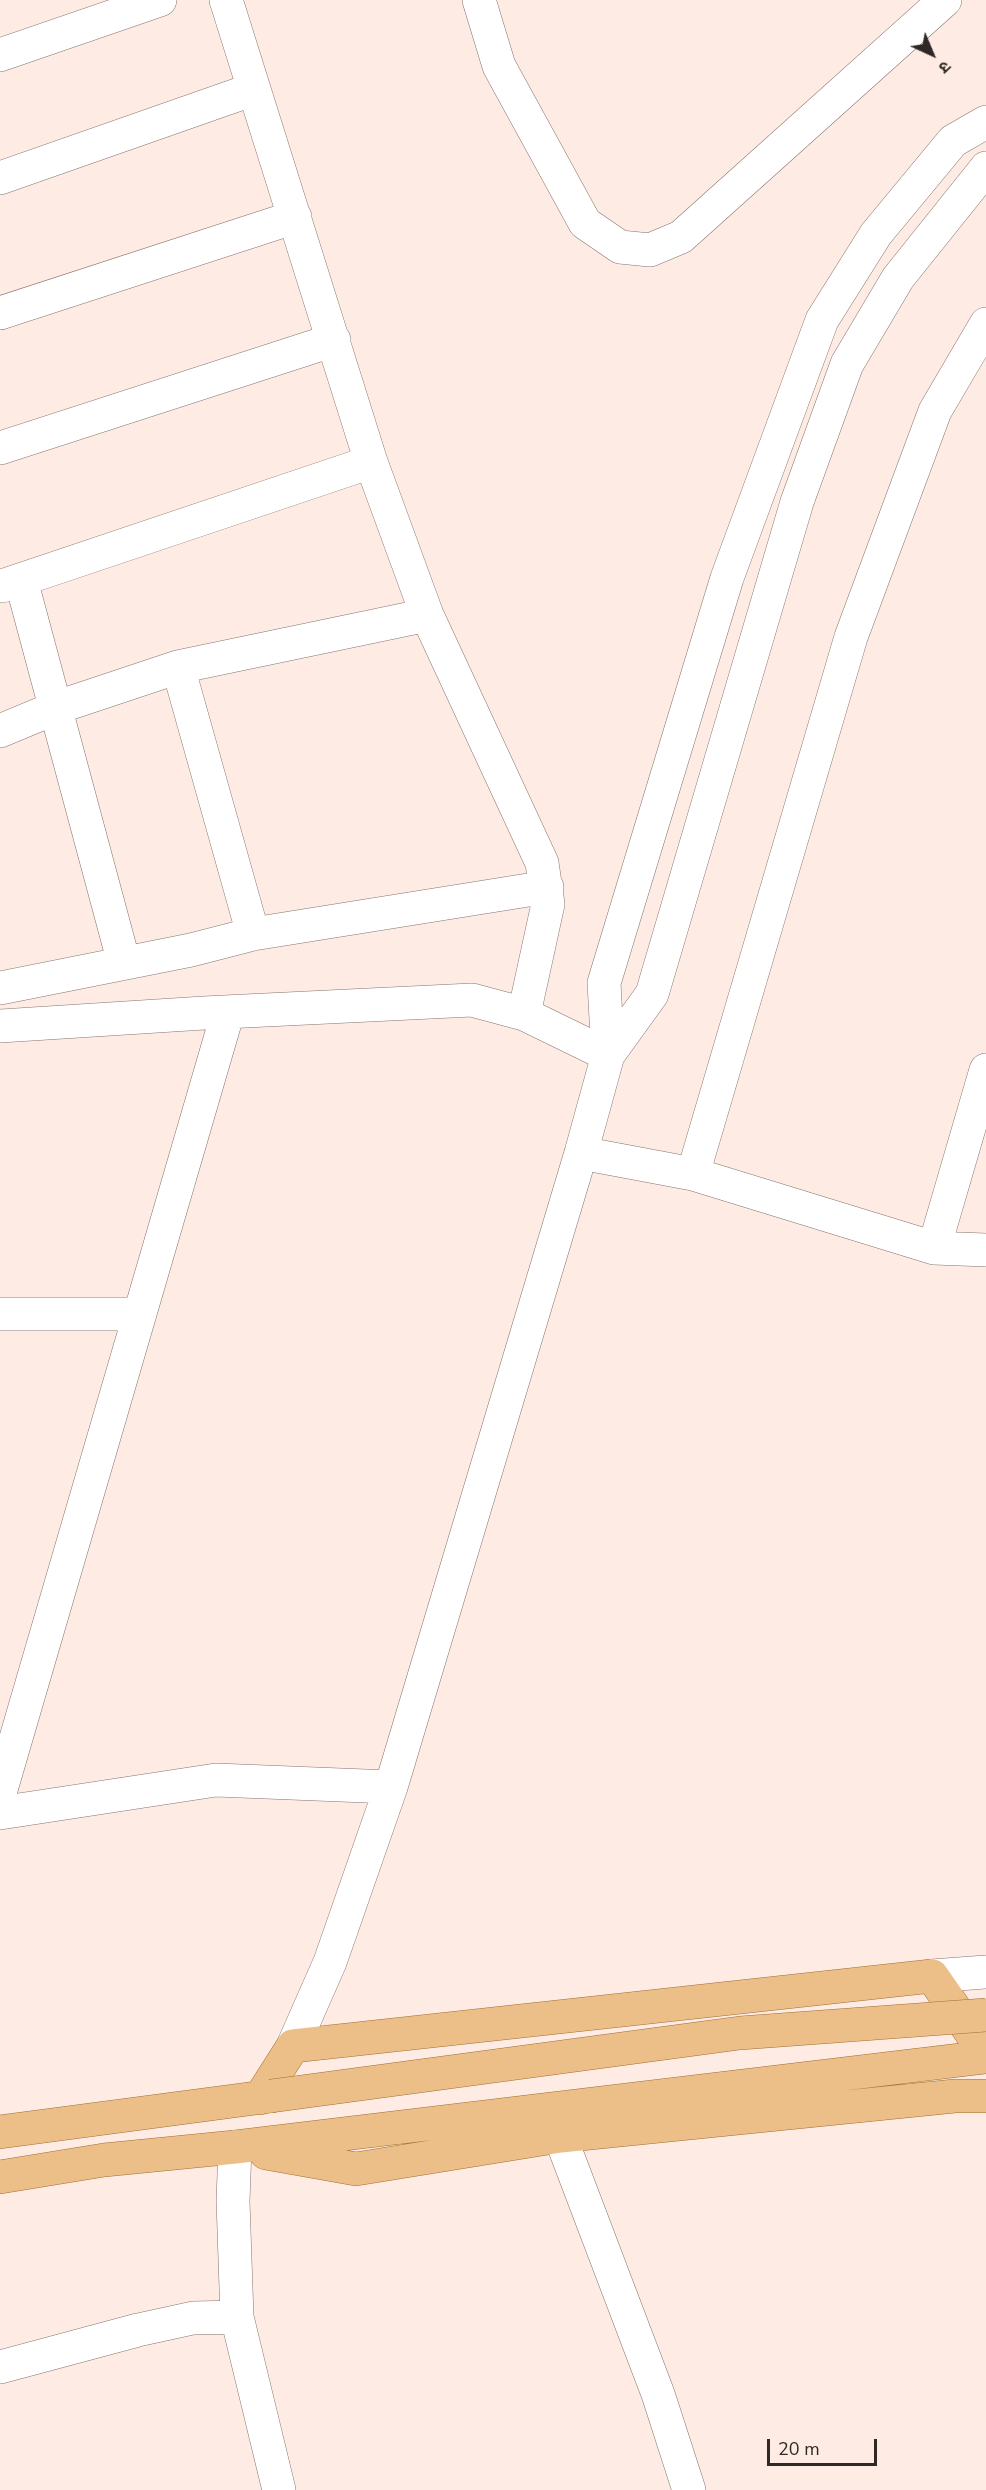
<!DOCTYPE html>
<meta charset="utf-8">
<style>
body{margin:0}
#map{position:relative;width:986px;height:2490px;overflow:hidden;background:#feebe3;font-family:"Nunito Sans","Noto Sans Devanagari",sans-serif}
canvas{display:block}
.north{position:absolute;left:902px;top:24px;width:60px;height:60px;-webkit-text-stroke:4px #feebe3;paint-order:stroke;rotate:136deg;font-size:16px;font-weight:700;line-height:24px;text-align:center;color:#2f2825}
.north::after{content:'';display:block;margin:auto;width:21px;height:27px;background:#2f2825;clip-path:polygon(50% 0,100% 100%,50% 72%,0 100%)}
.scale{position:absolute;left:767px;top:2439px;width:110px;height:27px;box-sizing:border-box;border:3px solid #2f2825;border-top:0;padding-left:8px;font-size:18px;line-height:21px;white-space:nowrap;color:#2f2825;-webkit-text-stroke:4px #feebe3;paint-order:stroke}
</style>
<div id="map">
<canvas width="986" height="2490"></canvas>
<div class="north">उ</div>
<div class="scale">20 m</div>
</div>
<script>
const context = document.querySelector('canvas').getContext('2d');
context.lineJoin = 'round';
function trace(path, color, width, dash) { context.strokeStyle = color; context.lineWidth = width; context.lineCap = dash ? 'butt' : 'round'; context.setLineDash(dash || []); context.stroke(path); }
const minor = new Path2D(`
 M226 0 371 462 427 615 542 863 548 904 524 1014
 M479 0 499 66 585 223 620 247 650 250 681 237 945 0
 M0 55 160 0
 M0 178 254 89
 M0 313 295 217
 M0 448 334 340
 M21 580 124 963
 M2 586 371 462
 M178 667 253 934
 M0 731 55 708 178 667 427 615
 M0 988 191 950 253 934 547 887
 M0 1026 204 1013 472 1000 524 1014 608 1055
 M608 1055 652 994 797 502 847 364 898 278 986 168
 M581 1153 693 1174 934 1248 986 1250
 M693 1174 851 637 935 411 986 324
 M934 1248 986 1070
 M0 1314H140
 M0 1793 228 1012
 M0 1813 216 1780 391 1787
 M932 1976 986 1972
 M293 2046 330 1962 391 1787 581 1153 608 1055 604 983 727 578 822 320 876 234 953 141 986 122
 M560 2136 658 2394 689 2490
 M235 2147 233 2201 237 2317 279 2490
 M0 2367 138 2330 193 2318 237 2317`);
const major = new Path2D(`
 M260 2098 293 2046 932 1976 986 2054
 M0 2132 271 2096
 M266 2153 356 2169 560 2136 955 2096H986
 M0 2177 104 2160 235 2147 986 2057`);
trace(minor, '#86756e', 34);
trace(major, '#a26e32', 34);
trace(minor, '#fff', 33);
trace(major, '#ecbf88', 33);
const majorBridge = new Path2D(`
 M271 2096 740 2033 986 2015`);
trace(majorBridge, '#a26e32', 34, []);
trace(majorBridge, '#ecbf88', 33);
</script>
